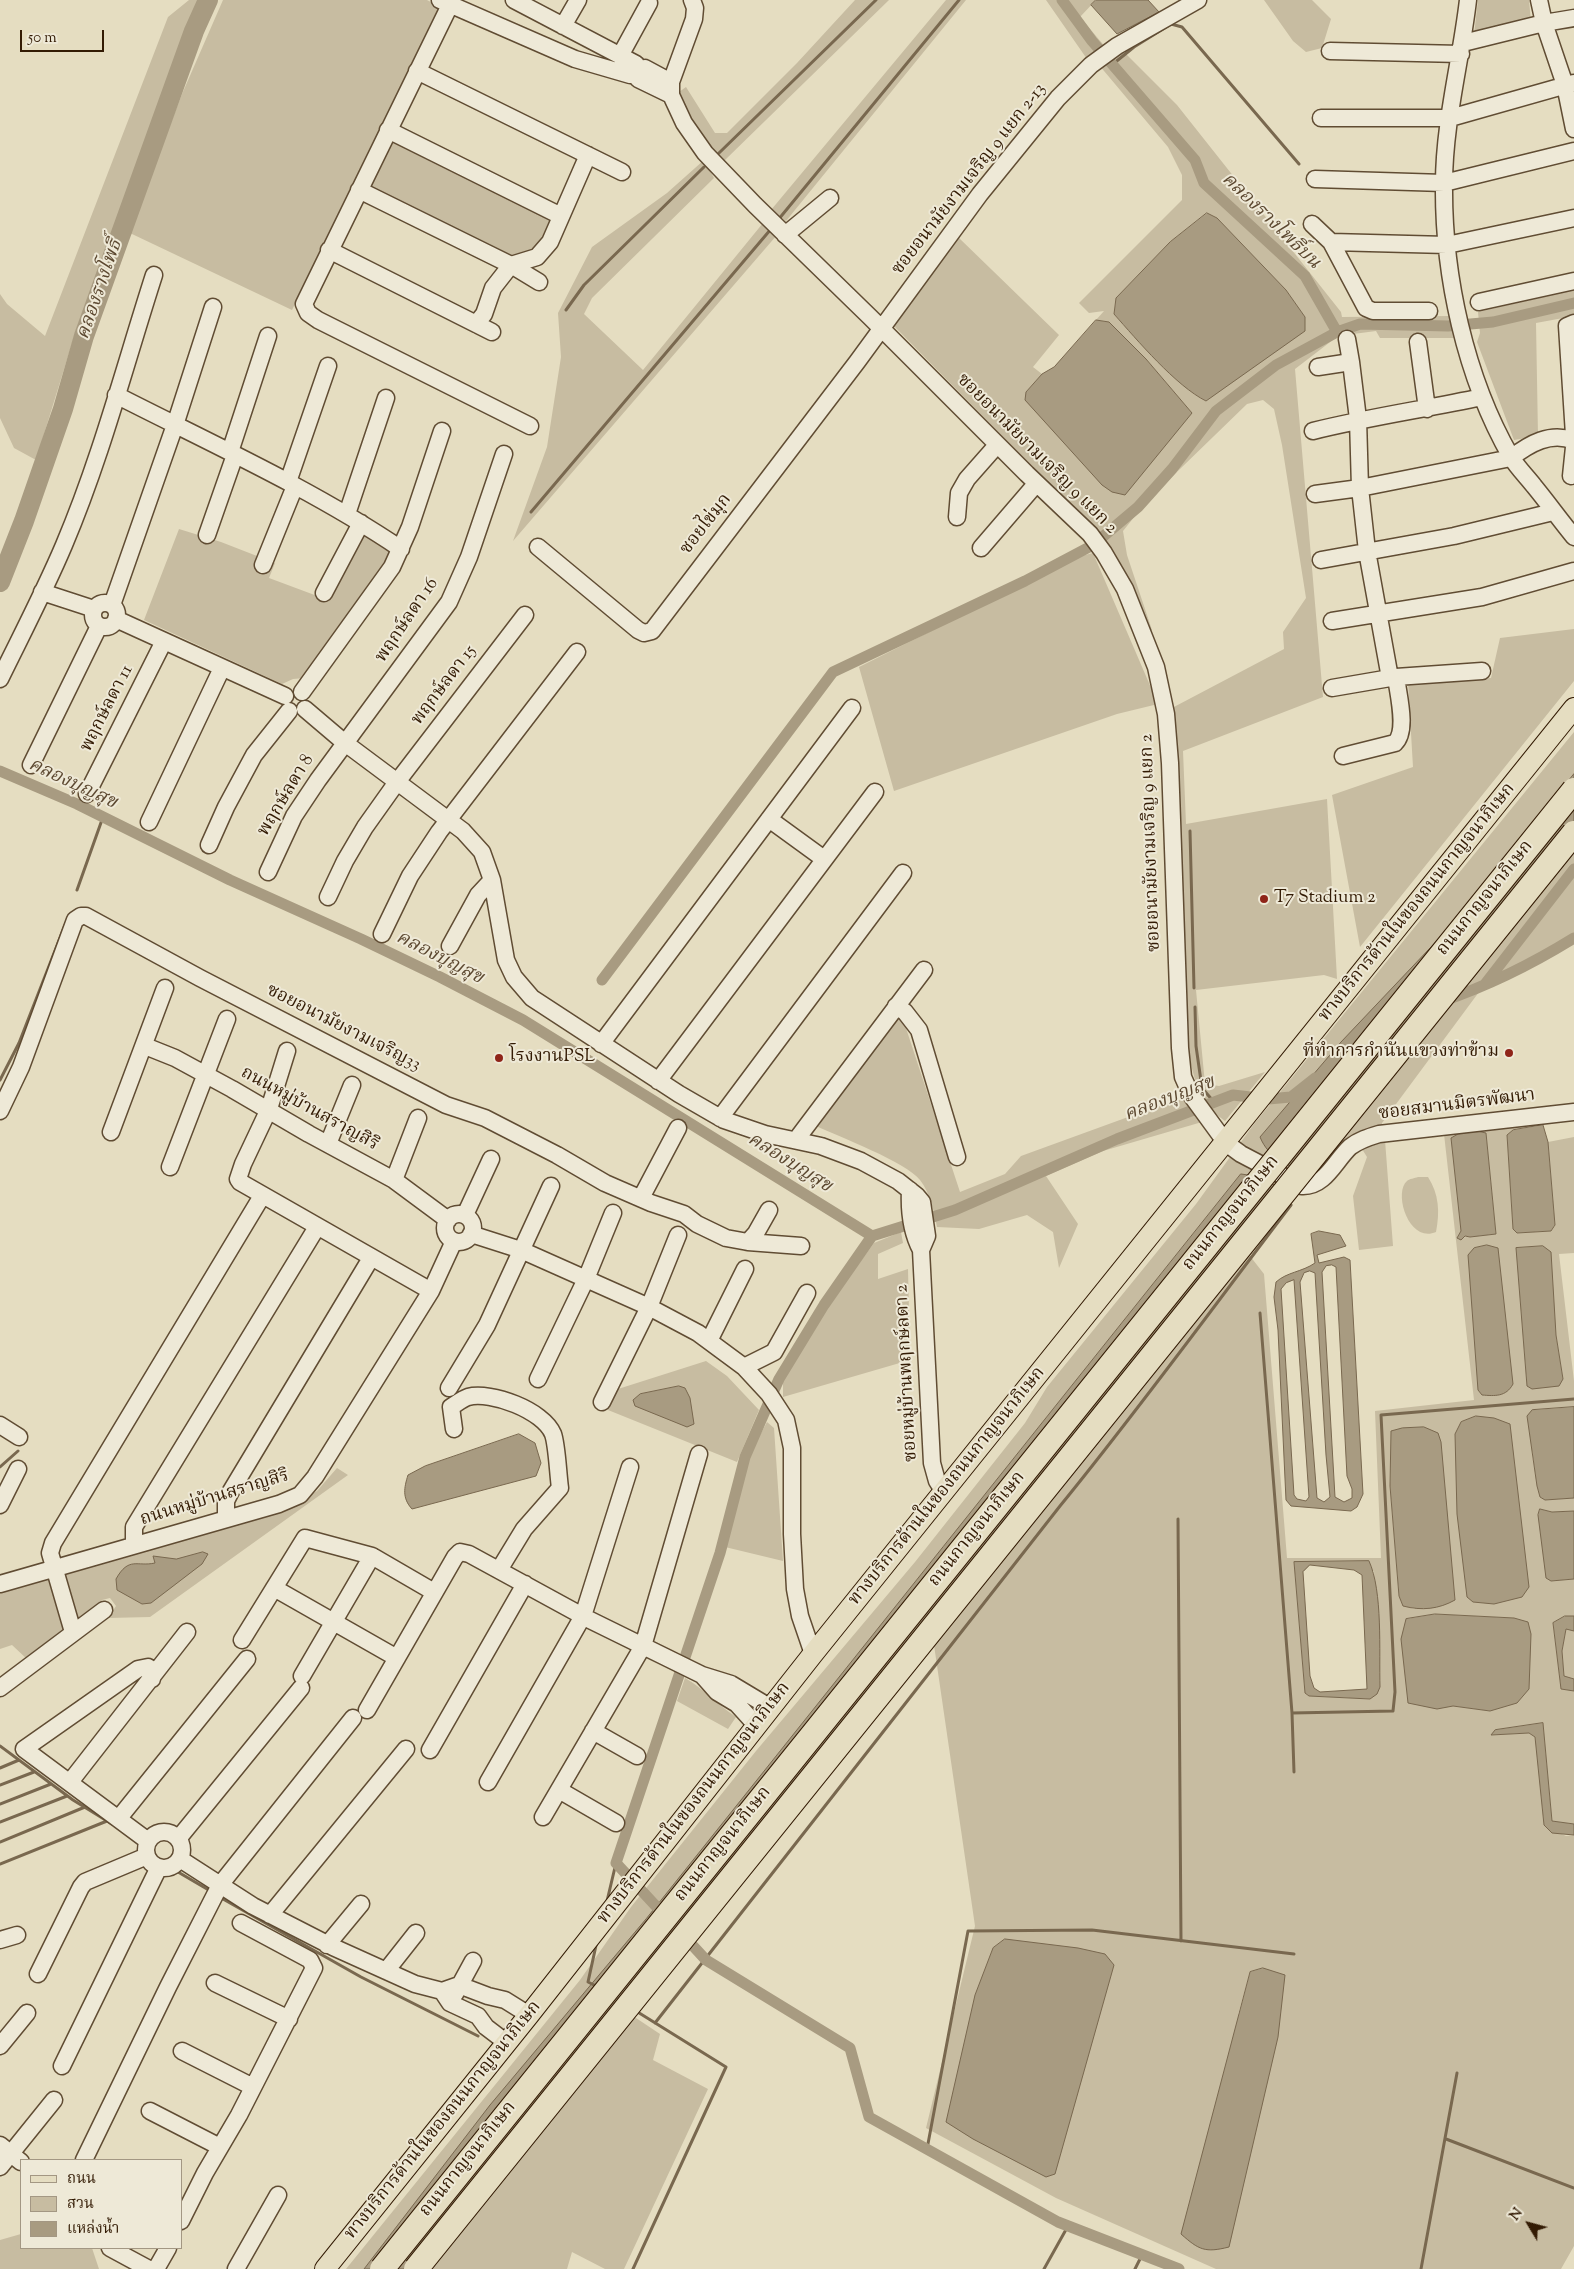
<!DOCTYPE html>
<meta charset="utf-8">
<style>
body{margin:0}
#map{position:relative;width:1574px;height:2269px;overflow:hidden;background:#e5ddc1;font-family:"Sorts Mill Goudy","Noto Serif Thai",serif}
canvas{display:block}
.legend{position:absolute;left:20px;top:2159px;width:162px;height:90px;box-sizing:border-box;background:#eee9d7;border:1px solid #a39783;margin:0;padding:6px 9px;list-style:none;font-size:15px;color:#331b04}
.legend li{display:flex;align-items:center;gap:10px;height:25px}
.legend b{width:25px;border:1px solid #a39783}
.north{position:absolute;left:1504px;top:2199px;width:50px;height:50px;-webkit-text-stroke:4px #eee9d7;paint-order:stroke;rotate:307deg;font-size:14px;font-weight:700;line-height:20px;text-align:center;color:#331b04}
.north::after{content:'';display:block;margin:auto;width:18px;height:22px;background:#331b04;clip-path:polygon(50% 0,100% 100%,50% 72%,0 100%)}
.scale{position:absolute;left:20px;top:30px;width:84px;height:22px;box-sizing:border-box;border:2px solid #331b04;border-top:0;padding-left:6px;font-size:15px;line-height:18px;white-space:nowrap;color:#331b04;-webkit-text-stroke:4px #eee9d7;paint-order:stroke}
</style>
<div id="map">
<canvas width="1574" height="2269"></canvas>
<ul class="legend">
<li><b style="height:6px;background:#e5ddc1"></b>ถนน</li>
<li><b style="height:14px;background:#c7bca1"></b>สวน</li>
<li><b style="height:14px;background:#a89b81"></b>แหล่งน้ำ</li>
</ul>
<div class="north">N</div>
<div class="scale">50 m</div>
</div>
<script>
const context = document.querySelector('canvas').getContext('2d');
context.lineJoin = 'round';
function fill(path, color) { context.fillStyle = color; context.fill(path, 'evenodd'); }
function trace(path, color, width, dash) { context.strokeStyle = color; context.lineWidth = width; context.lineCap = dash ? 'butt' : 'round'; context.setLineDash(dash || []); context.stroke(path); }
function write(font, color, halo, rows, align = 'center') {
  context.font = font + ' "Sorts Mill Goudy","Noto Serif Thai",serif'; context.lineWidth = 4; context.setLineDash([]); context.textBaseline = 'middle'; context.strokeStyle = halo; context.fillStyle = color; for (const [text, x, y, turn = 0] of rows) {
    context.save(); context.translate(x, y); context.rotate((+turn || 0) * Math.PI / 180); context.textAlign = isNaN(turn) ? turn : align; if (halo) context.strokeText(text, 0, 0); context.fillText(text, 0, 0); context.restore();
  }
}
fill(new Path2D(`
 M189 0H202L77 327 36 460 14 448 0 418V294L7 304 45 336 168 17Z
 M223 0H427L440 7 292 310 132 234 127 236 182 94Z
 M855 0H889L725 160 720 162 684 113 679 92 686 87 715 133H727L797 63Z
 M946 0H966L786 221 771 210Z
 M1046 0H1096L1080 17 1112 55 1121 49 1177 105 1341 312 1342 317 1450 316 1456 338H1380L1376 331 1338 336 1295 369 1323 697 1183 751 1186 824 1327 799 1337 979 1324 975 1196 990 1205 1084 1219 1086 1265 1072 1225 1121C1192 1098 1190 1060 1185 1024L1172 708 1284 649 1283 632 1306 598 1282 445 1274 409 1263 400 1247 404 1147 501 1123 531 1127 555 1152 630 1147 631 1095 530 892 324 958 237 1059 335 1033 367 1042 374 1026 392 1188 417 1192 413 1146 359 1109 322 1096 320 1104 311 1089 313 1079 303 1182 200V175L1168 147 1099 65 1087 59ZM1207 213 1217 218 1286 290 1305 317 1206 401C1176 386 1137 340 1114 314L1116 298 1170 242Z
 M1264 0H1312L1331 19 1322 48 1306 52 1293 41Z
 M1478 0H1529L1531 22 1474 35Z
 M391 137 554 220C538 244 536 255 504 257L366 188Z
 M704 160 714 178 592 298 584 314 643 370 763 223 777 235 513 541 547 447 561 357 558 313 592 247 667 193Z
 M1574 290V316L1536 323 1538 436 1514 440 1477 342 1480 333 1478 312Z
 M179 529 221 542 275 563 269 578 328 600 366 530 393 551 305 678 293 679 282 684 144 620Z
 M1093 553 1158 704 1117 714 894 791 859 667 1081 556Z
 M1574 629V681L1360 947 1332 795 1413 767 1408 682 1491 678 1500 638Z
 M1574 732V943L1544 961 1479 992 1382 1123 1383 1128 1310 1180 1250 1256 1264 1274 1287 1558H1381L1375 1411 1474 1400 1444 1134 1543 1120V1125L1513 1130 1507 1135 1513 1229 1517 1233 1551 1231 1555 1226 1548 1142 1574 1137V1253L1559 1254 1574 1381V1407L1532 1410V1454L1540 1497 1545 1500 1574 1498V1511L1552 1512 1540 1509 1551 1581 1574 1579V1616H1565L1553 1624 1561 1689 1574 1691V1824L1552 1821 1543 1724 1491 1735 1529 1733 1536 1737 1544 1825 1566 1836 1574 1835V2246L1561 2269H1216L1056 2198 926 2128 975 1926 934 1645 633 2016 660 2034 653 2060 708 2089 624 2269H605L572 2252 567 2269H346L580 1980 631 1907 756 1751 915 1562 1025 1423 1047 1387 1196 1204 1254 1124ZM1486 1133 1496 1234 1457 1238 1461 1231ZM1517 1248 1556 1335 1563 1379 1527 1386ZM1391 1431 1415 1609 1404 1606 1399 1596 1390 1486ZM1294 1562 1374 1571 1380 1687 1370 1699 1309 1696 1305 1693ZM1435 1614 1514 1618 1490 1711 1453 1706 1406 1619ZM1263 1968 1238 2015 1250 1972Z
 M897 1016H902L960 1192 1005 1174 1021 1156 1183 1097 1202 1122 1103 1151 1046 1176 1078 1224 1059 1268 1053 1232 1027 1215 979 1229 937 1227C934 1211 930 1193 920 1180 906 1162 840 1137 816 1126Z
 M1385 1140 1393 1246 1359 1250 1353 1196 1367 1157 1362 1149Z
 M1418 1177H1428C1439 1194 1440 1212 1436 1232 1409 1244 1393 1193 1407 1181 1409 1179 1415 1178 1418 1177Z
 M901 1232 903 1243 878 1254V1279L908 1269 910 1360 783 1397V1380L835 1296 874 1243Z
 M706 1361 727 1376 759 1410 737 1462 608 1410 618 1389Z
 M767 1422 774 1428 783 1561 725 1547 747 1459Z
 M337 1468 348 1475 150 1617 108 1618 116 1606 110 1598 102 1600 87 1616 28 1660 12 1645 0 1649V1588L295 1504 317 1491Z
 M1566 1629 1574 1631V1679L1564 1676 1562 1651Z
 M685 1678C704 1689 718 1705 736 1717L728 1729 677 1701Z
 M21 2234V2248H92L99 2269H0V2240Z`), '#c7bca1');
const water = new Path2D(`
 M1096 0H1148L1159 12 1117 34 1091 5Z
 M1207 213 1217 218 1286 290 1305 317V331L1206 401C1176 386 1137 340 1114 314L1116 298 1170 242Z
 M1096 320 1109 322 1146 359 1192 413 1125 495 1112 492 1102 485 1025 400 1026 392 1042 374 1054 367Z
 M1574 774V846L1308 1174C1288 1165 1269 1159 1260 1137L1341 1042 1449 928Z
 M1543 1125 1548 1142 1555 1225 1551 1231 1517 1233 1513 1229 1507 1135 1513 1130Z
 M1477 1131 1486 1133 1496 1234 1470 1237 1465 1236 1461 1240 1457 1238 1461 1231 1451 1138 1458 1134Z
 M1241 1174C1260 1176 1272 1182 1287 1194L422 2269H364L490 2105 646 1919Z
 M1319 1231 1340 1235 1346 1246 1317 1255 1319 1263 1344 1257 1350 1260 1363 1494 1357 1507 1351 1511 1291 1506 1286 1500 1278 1330 1274 1297 1276 1282C1287 1272 1302 1272 1315 1263L1311 1234ZM1332 1265 1336 1267 1347 1476 1352 1489V1498L1344 1502 1335 1497 1322 1272 1326 1266ZM1310 1271 1315 1273 1326 1455 1330 1497 1324 1502 1317 1498 1300 1282 1304 1273ZM1294 1280 1309 1497 1306 1501 1297 1499 1294 1495 1281 1289 1286 1283Z
 M1487 1245 1498 1248 1513 1384C1506 1397 1495 1396 1482 1395L1478 1390 1468 1255 1474 1248Z
 M1543 1246 1551 1252 1556 1335 1563 1379 1559 1386 1532 1389 1527 1386 1516 1248Z
 M679 1386 685 1388 690 1398 694 1424 687 1427 635 1406 633 1400 640 1394Z
 M1574 1407V1498L1545 1500 1540 1497 1537 1486 1527 1416 1532 1410Z
 M1476 1416 1494 1418 1510 1424 1529 1587 1522 1597 1494 1604 1473 1602 1467 1597 1457 1514 1455 1434 1461 1422Z
 M1424 1427 1438 1433 1441 1442 1455 1600C1439 1609 1422 1611 1403 1606L1399 1596 1390 1486 1391 1431 1402 1428Z
 M519 1434 535 1443 541 1463 536 1476 412 1509C402 1498 404 1488 408 1475L425 1466Z
 M1540 1509 1552 1512 1574 1511V1579L1551 1581 1546 1578 1538 1515Z
 M203 1552 208 1554 202 1564 151 1603 142 1604 117 1590 116 1579C129 1556 137 1567 155 1563L153 1556 176 1559Z
 M1369 1561C1383 1591 1379 1652 1380 1687L1377 1694 1370 1699 1309 1696 1305 1693 1294 1562ZM1310 1565 1354 1570 1362 1575 1367 1689 1320 1692 1314 1688 1310 1676 1303 1572Z
 M1435 1614 1514 1618 1528 1622 1531 1634 1529 1689 1517 1703 1490 1711 1453 1706 1437 1709 1408 1703 1401 1639 1406 1619Z
 M1565 1616H1574V1631L1566 1629 1562 1651 1564 1676 1574 1679V1691L1561 1689 1553 1623Z
 M1543 1723 1552 1821 1574 1824V1835L1552 1833 1544 1825 1535 1737 1529 1733 1491 1735 1495 1730Z
 M1005 1939 1078 1948 1105 1954 1114 1965 1055 2174 1046 2177 973 2139 946 2122 975 1995 993 1948Z
 M1263 1968 1285 1975 1278 2037 1229 2247C1205 2253 1199 2250 1181 2234L1250 1972Z`);
fill(water, '#a89b81');
trace(water, '#79684f', 1);
trace(new Path2D(`
 M1113 64 1134 47 1171 24 1182 27 1299 164
 M719 153 876 0
 M778 220 959 0
 M566 310 584 285 704 167
 M531 512 771 229
 M1190 831 1194 988
 M77 890 103 817
 M1195 1007 1196 1046 1202 1088 1214 1102
 M0 1080 19 1043 65 925
 M1260 1313 1292 1713 1294 1772
 M0 1467 18 1451
 M1178 1519 1181 1941
 M1292 1713 1393 1711 1395 1692 1381 1415 1574 1399
 M0 1746 73 1800 112 1824
 M0 1768 19 1760
 M0 1785 34 1772
 M0 1804 51 1784
 M0 1822 67 1796
 M0 1842 85 1807
 M0 1864 107 1821
 M178 1872 207 1889
 M223 1899 361 1977 478 2036
 M607 1901 616 1863
 M594 1985 588 1982 597 1941
 M655 2023 1060 1506C1140 1408 1214 1306 1291 1205
 M1446 2139 1574 2188
 M927 2149 968 1931 1092 1930 1294 1954
 M633 2269 726 2067 636 2011
 M1044 2269 1068 2226
 M1135 2269 1142 2255
 M1421 2269 1457 2073`), '#79684f', 3);
trace(new Path2D(`
 M1062 0 1092 41 1195 160 1204 183 1305 276 1337 332 1360 324 1448 326 1493 322 1574 303
 M0 771 77 804 230 880 361 939 440 977 523 1020 872 1236 955 1210 1117 1139 1233 1095 1268 1099 1291 1097 1315 1078
 M602 980 833 672 1025 581 1093 545 1138 507 1172 469 1216 411 1276 365 1337 332
 M1485 984 1574 869
 M1443 1001C1490 985 1532 964 1574 938
 M666 1917 616 1863 720 1553 745 1457 779 1379 824 1305 872 1236
 M682 1934 706 1960 850 2048 869 2117 1058 2222 1179 2269`), '#a89b81', 11);
trace(new Path2D(`
 M0 582 24 521 63 409 84 336 194 31 208 0`), '#a89b81', 20);
const minor = new Path2D(`
 M440 0 575 59 630 75
 M514 0 636 64
 M692 0 695 8 694 19 671 82V95L684 123 705 153 755 205 870 317 1027 474 1090 534 1104 553 1125 589 1156 667 1166 714 1170 763 1180 1048 1183 1077 1191 1095 1226 1143 1241 1154 1302 1186C1325 1187 1335 1161 1350 1147 1359 1140 1369 1137 1379 1134L1574 1112
 M1468 0C1461 61 1444 122 1444 184 1443 275 1465 377 1511 457 1517 467 1527 477 1534 486 1548 503 1560 520 1574 537
 M1539 0 1544 23 1565 85 1574 129
 M450 5 304 304 308 313 318 320 530 426
 M563 26 578 0
 M1463 43 1544 23 1574 18
 M1330 51 1461 54
 M620 56 649 3
 M645 68 671 82
 M417 71 622 172
 M638 79 671 95
 M1321 118H1450L1574 83
 M388 130 561 216
 M1315 179 1444 183 1574 151
 M359 190 511 265 539 282
 M1312 224 1331 242 1447 245 1574 218
 M785 235 830 198
 M1331 242 1366 308 1373 311H1429
 M329 250 492 332
 M1479 302 1574 281
 M1574 323 1567 326 1574 435
 M476 324 484 314 493 288 511 265 537 257 550 242 588 155
 M1347 339 1351 362
 M1418 342 1427 409
 M1318 367 1351 362 1358 419 1360 488 1367 551 1390 678
 M116 395C212 444 312 489 401 549
 M1313 431C1369 417 1426 409 1482 397
 M230 452 268 336
 M1571 476 1574 447
 M288 482 328 366
 M1315 494 1360 488 1511 458C1529 444 1551 431 1574 441
 M347 514 386 398
 M957 517 959 493 967 479 997 445
 M207 535 235 455
 M538 547 638 630 644 633 652 631 857 362 980 194 1058 98 1091 65 1117 46 1198 0
 M981 548 1036 484
 M1321 560 1454 536 1553 512
 M263 565 295 486
 M42 592 94 609
 M324 593 361 523
 M93 615a12 12 0 1 1 24 0a12 12 0 1 1-24 0Z
 M112 605 175 425 213 307
 M116 619 285 696
 M1332 621 1482 597 1574 571
 M0 679C22 634 45 590 64 545 101 458 125 365 154 275
 M1332 688 1396 677 1482 671
 M302 692 392 567 410 527 442 431
 M305 709 345 743 463 831 482 852 492 880 506 960 514 977 532 998 679 1094 724 1120 765 1134 821 1146 861 1161 898 1181 917 1196 922 1202 927 1236 921 1250 932 1463 937 1481 944 1492
 M1343 756 1395 743C1408 731 1398 694 1396 677
 M31 765 99 626
 M87 794 164 641
 M769 819 824 859
 M149 822 222 668
 M209 845 226 807 254 755 289 711
 M268 872 294 816 318 780 449 602 469 557 504 454
 M328 897 345 861 365 827 397 782 525 615
 M382 934 410 876 439 832 577 652
 M450 946 478 895 492 880
 M896 1006 905 1012 919 1030 957 1157
 M601 1044 852 708
 M145 1046 175 1058 232 1089 309 1134 394 1180 448 1220
 M287 1051 269 1109 243 1164 238 1179 240 1182 431 1291
 M658 1081 875 792
 M0 1111 21 1067 75 920 81 916H86L200 978 446 1105 485 1118 557 1155 605 1183 651 1203 684 1214 697 1224 726 1238 748 1242 756 1233 769 1210
 M720 1118 903 873
 M111 1132 165 988
 M796 1140 924 970
 M328 1144 352 1085
 M170 1167 227 1019
 M394 1180 418 1118
 M910 1190C909 1210 912 1233 921 1250
 M641 1198 678 1128
 M445 1228a14 14 0 1 1 28 0a14 14 0 1 1-28 0Z
 M465 1215 491 1159
 M471 1234 521 1250 649 1307 698 1333 744 1367 769 1394 786 1420 792 1448V1534L795 1589 800 1616 813 1654
 M748 1242 801 1246
 M709 1341 745 1269
 M744 1367 774 1352 807 1293
 M538 1379 586 1279 613 1213
 M449 1388 487 1325 551 1186
 M602 1402 649 1307 678 1235
 M0 1425 19 1437
 M454 1429 451 1407C456 1404 462 1399 468 1397 491 1391 543 1410 553 1434 557 1445 558 1474 560 1488L524 1529 499 1570
 M0 1505 18 1469
 M226 1519V1501L231 1491 371 1258
 M134 1545V1527L317 1227
 M0 1584 279 1504 300 1495 315 1477 431 1291 454 1241
 M274 1588 397 1658
 M73 1632 50 1553 53 1543 262 1196
 M242 1640 305 1538 372 1556
 M702 1675 717 1692 737 1704 757 1726
 M302 1676 372 1556 434 1592
 M0 1688 104 1610
 M367 1710 455 1557 460 1552 469 1554 590 1620 702 1675 731 1684 771 1708
 M593 1731 637 1756
 M430 1750 525 1584
 M70 1782 187 1632
 M488 1782 583 1616 630 1467
 M559 1790 616 1823
 M543 1817 643 1646 699 1454
 M119 1818 247 1659
 M146 1850a18 18 0 1 1 36 0a18 18 0 1 1-36 0Z
 M178 1839 301 1688
 M148 1841 24 1749 138 1669 148 1667 153 1670 152 1679
 M180 1859 253 1906 333 1947 415 1984 442 1991 459 1985 488 1996 505 2000 529 2015
 M270 1915 406 1749
 M0 1940 17 1935
 M327 1945 361 1904
 M386 1971 416 1933
 M38 1974 81 1887 85 1882 147 1856
 M215 1983 289 2019
 M442 1991 450 2003 478 2016 486 2027 507 2043
 M455 1994 473 1961
 M0 2046 27 2013
 M182 2051 253 2087
 M62 2066 159 1867
 M150 2111 220 2147
 M0 2145 21 2162
 M84 2160 168 1987 220 1885 353 1718
 M0 2167 54 2100
 M181 2221 205 2173 239 2115 314 1968 310 1960 241 1923
 M110 2248 149 2269
 M156 2269 168 2248
 M236 2269 278 2195`);
const major = new Path2D(`
 M325 2269 529 2015 813 1654 1574 708`);
trace(minor, '#604c33', 19);
trace(major, '#331b04', 22);
trace(minor, '#eee9d7', 16);
trace(major, '#e5ddc1', 20);
const highwayBridge = new Path2D(`
 M382 2269 1574 790
 M416 2269 1574 833`);
trace(highwayBridge, '#331b04', 26, []);
trace(highwayBridge, '#e5ddc1', 24);
for (const [x, y, r, color] of [
 [1264,899,5,"#8f2418"],
 [1509,1053,5,"#8f2418"],
 [499,1058,5,"#8f2418"]
]) { const dot = new Path2D(); dot.arc(x, y, r, 0, 2 * Math.PI); context.fillStyle = color; context.fill(dot); trace(dot, '#eee9d7', 2); }
write('18px', '#331b04', '#eee9d7', [
 ["ซอยอนามัยงามเจริญ 9 แยก 2-13",970,180,-52],
 ["ซอยอนามัยงามเจริญ 9 แยก 2",1036,455,45],
 ["ซอยไข่มุก",707,525,-52],
 ["พฤกษ์ลดา 16",408,621,-56],
 ["พฤกษ์ลดา 15",445,686,-53],
 ["พฤกษ์ลดา 11",108,709,-63],
 ["พฤกษ์ลดา 8",287,796,-59],
 ["ซอยอนามัยงามเจริญ 9 แยก 2",1152,843,-92],
 ["ถนนกาญจนาภิเษก",1486,899,-51],
 ["ทางบริการด้านในของถนนกาญจนาภิเษก",1418,903,-51],
 ["ซอยอนามัยงามเจริญ33",343,1029,27],
 ["ซอยสมานมิตรพัฒนา",1457,1106,-7],
 ["ถนนหมู่บ้านสราญสิริ",309,1110,29],
 ["ถนนกาญจนาภิเษก",1232,1214,-51],
 ["ซอยหมู่บ้านพฤกษ์ลดา 2",908,1373,-93],
 ["ทางบริการด้านในของถนนกาญจนาภิเษก",948,1487,-51],
 ["ถนนหมู่บ้านสราญสิริ",215,1499,-17],
 ["ถนนกาญจนาภิเษก",978,1530,-51],
 ["ทางบริการด้านในของถนนกาญจนาภิเษก",695,1804,-52],
 ["ถนนกาญจนาภิเษก",724,1845,-51],
 ["ทางบริการด้านในของถนนกาญจนาภิเษก",444,2121,-51],
 ["ถนนกาญจนาภิเษก",469,2160,-51]
]);
write('18px', '#331b04', '#eee9d7', [
 ["T7 Stadium 2",1274,899],
 ["ที่ทำการกำนันแขวงท่าข้าม",1499,1053,"right"],
 ["โรงงานPSL",509,1058]
], 'left');
write('italic 19px', '#5c4830', '#eee9d7', [
 ["คลองรางโพธิ์บน",1270,222,44],
 ["คลองรางโพธิ์",101,290,-71],
 ["คลองบุญสุข",72,785,25],
 ["คลองบุญสุข",439,959,27],
 ["คลองบุญสุข",1170,1100,-21],
 ["คลองบุญสุข",789,1164,32]
]);
</script>
